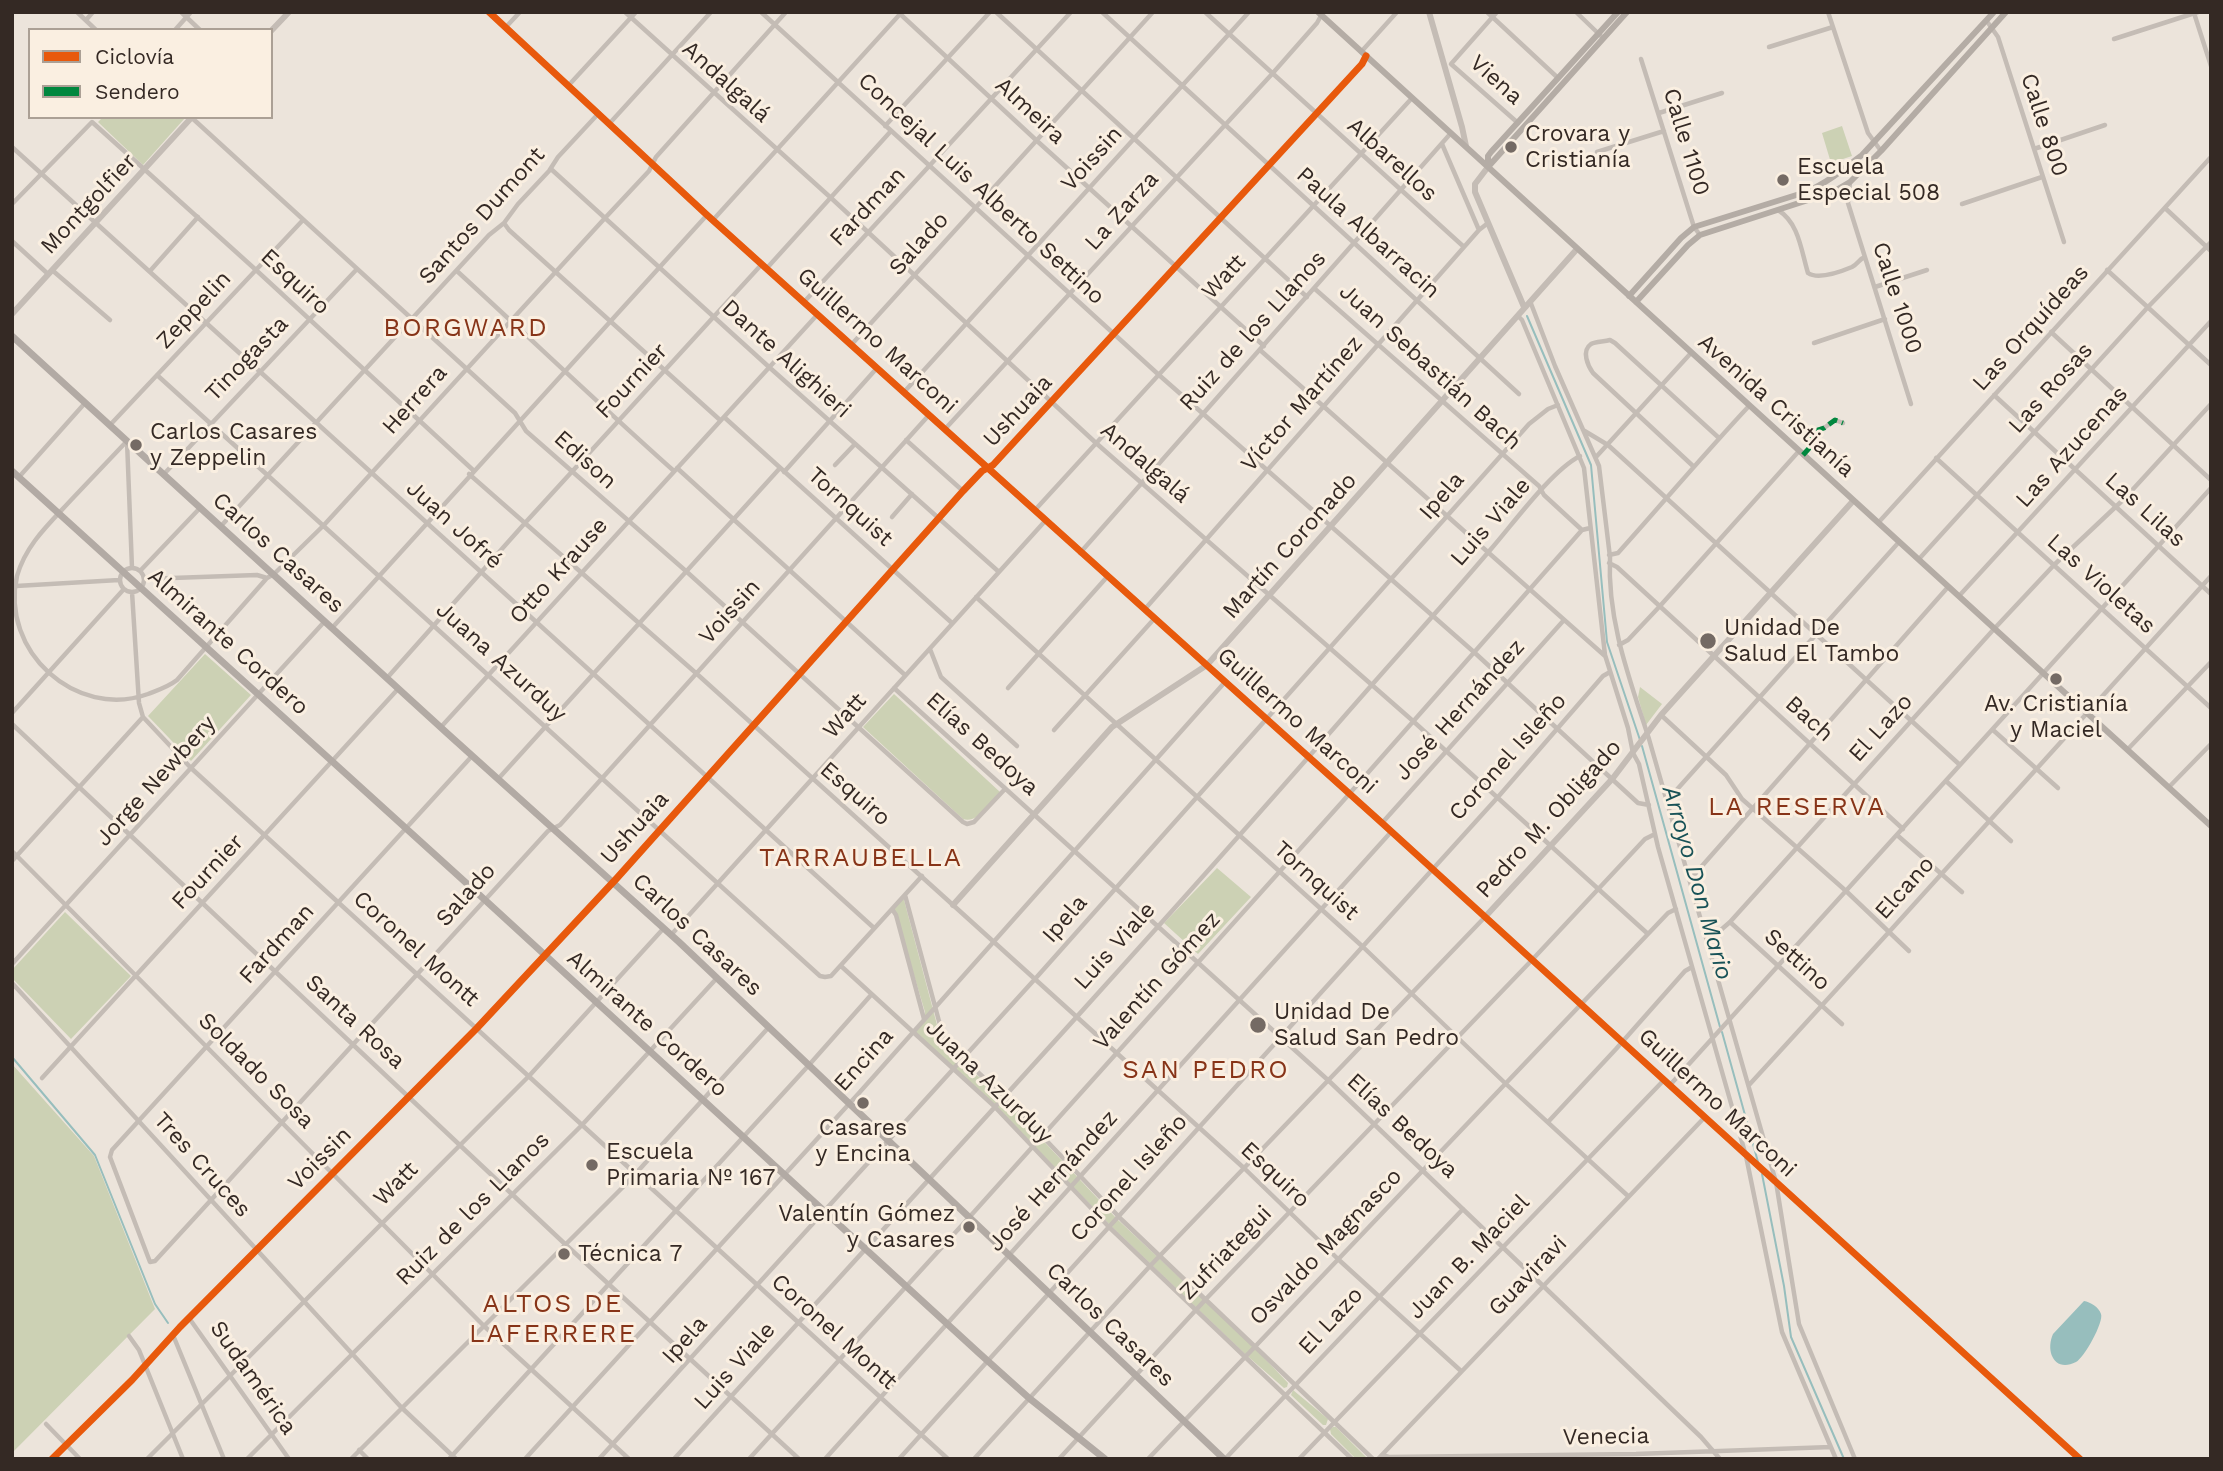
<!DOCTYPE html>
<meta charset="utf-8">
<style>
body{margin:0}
#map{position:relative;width:2223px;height:1471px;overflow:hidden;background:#ece4db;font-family:"Work Sans",sans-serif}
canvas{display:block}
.frame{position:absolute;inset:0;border:14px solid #342924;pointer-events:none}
.legend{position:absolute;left:28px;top:28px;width:245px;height:91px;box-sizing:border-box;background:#faefe1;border:2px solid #aba095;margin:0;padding:9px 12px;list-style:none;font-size:21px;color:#342924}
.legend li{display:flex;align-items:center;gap:14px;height:35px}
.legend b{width:35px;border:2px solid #aba095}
</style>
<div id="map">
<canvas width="2223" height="1471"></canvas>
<div class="frame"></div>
<ul class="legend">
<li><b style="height:9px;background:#e8590c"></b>Ciclovía</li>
<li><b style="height:9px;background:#00873e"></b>Sendero</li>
</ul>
</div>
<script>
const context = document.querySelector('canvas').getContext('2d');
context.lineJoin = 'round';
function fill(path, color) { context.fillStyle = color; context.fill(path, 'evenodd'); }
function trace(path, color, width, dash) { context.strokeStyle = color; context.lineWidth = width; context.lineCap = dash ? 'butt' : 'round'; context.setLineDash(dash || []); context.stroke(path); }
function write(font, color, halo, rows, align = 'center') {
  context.font = font + ' "Work Sans",sans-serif'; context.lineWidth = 6; context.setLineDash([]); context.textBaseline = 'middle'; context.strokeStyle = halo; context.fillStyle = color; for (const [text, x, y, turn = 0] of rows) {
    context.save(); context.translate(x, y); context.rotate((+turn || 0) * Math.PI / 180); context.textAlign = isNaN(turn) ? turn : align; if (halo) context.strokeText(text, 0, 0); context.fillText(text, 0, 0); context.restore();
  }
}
fill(new Path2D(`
 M103 117H184L185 118 143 165 98 122Z
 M1842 126 1852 156 1831 163 1822 133Z
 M205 654 251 695 191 761 148 716Z
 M1640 687 1662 704 1646 725 1638 697Z
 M894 694 1000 792C990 802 978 824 963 819L863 727Z
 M1217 868 1251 897 1198 954 1164 923Z
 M903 896 941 1040 945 1047 1002 1097 1117 1219 1254 1347 1288 1383 1287 1387 1284 1388 1244 1353 1110 1225 993 1103 914 1032 924 1019 925 1012 896 915 892 909Z
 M65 912 131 976 71 1039 12 978V970Z
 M12 1064 94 1156 155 1309 12 1453Z
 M1293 1390 1328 1419 1326 1425H1323L1291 1395Z
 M1333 1427H1336L1368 1459H1356L1331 1434 1330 1429Z`), '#ccd1b4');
fill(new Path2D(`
 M2084 1301C2090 1302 2099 1307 2101 1314 2104 1322 2084 1358 2076 1362 2055 1373 2045 1352 2053 1334Z`), '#97bebd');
trace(new Path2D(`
 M1527 316 1591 465 1607 642 1640 740
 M1642 746 1720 1027
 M1722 1032 1758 1162
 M12 1057 95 1155 155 1304 168 1323
 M1762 1174 1784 1286 1791 1337 1844 1459
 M2210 1459 2211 1458`), '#97bebd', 2);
trace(new Path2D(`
 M77 12 96 30
 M181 12 200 30
 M625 12 830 197 1096 443 1413 721 1648 934
 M761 12 1159 375 1475 653 1638 803 1649 805
 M898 12 1036 140 1264 346
 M996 12 1307 297
 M1102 12 1519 394
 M1205 12 1464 247
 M1487 12 1558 78
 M1576 12 1603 38
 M1828 12 1868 133 1881 151
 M2194 13 2211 66
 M86 20 93 12
 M1986 20 1998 37 2064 242
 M505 28 520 12
 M175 30 191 12
 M2114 39 2198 12
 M1769 47 1833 27
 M1361 52 1397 12
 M1641 59 1694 227 1700 235
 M1451 64 1518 123
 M1451 64 1497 12
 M568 86 636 12
 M1659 113 1722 93
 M191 117 515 413 526 431 687 572 963 822 967 824 974 822 1005 789
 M609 124 711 12
 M885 126 990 12
 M1442 144 1479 230
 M12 147 874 928
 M2034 149 2105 125
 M1597 152 1664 131
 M551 169 769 367 999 572
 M1850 182 1848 203 1911 404
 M1833 192 1848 202
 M12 204 92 122 256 270 473 470
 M1962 204 2042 177
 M2165 208 2211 251
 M1778 210C1799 223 1801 250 1808 273 1818 280 1840 272 1852 267 1858 264 1859 259 1865 257
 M713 220 901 13
 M504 223 509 230 720 420
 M12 241 48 274
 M767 268 891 131
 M52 270 110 320
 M2107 270 2211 365
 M150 271 198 217
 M458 272C530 338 601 406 674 471
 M1875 287 1927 270
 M1315 289 1539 486 1544 495 1582 530
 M1530 301 1555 366 1599 466 1610 557C1607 621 1630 680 1649 739L1776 1182 1799 1324 1855 1459
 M804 302 1071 12
 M1518 316 1522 320 1584 468 1605 655 1628 728 1633 753 1639 764 1658 847 1746 1156 1782 1332 1836 1459
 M2051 332 2211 480
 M1814 343 1885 319
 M852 344 1153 12
 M1260 350 1605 656
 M157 375 820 976 825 977 831 976 922 876
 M905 391 1249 12
 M1994 395 2211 594
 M724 417 952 623
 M110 425 303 220
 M946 428 1272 74 1317 23 1323 12
 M1583 430 1608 445 1960 765
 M906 440 963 491
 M127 441C109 460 90 480 72 499 50 523 26 544 17 576 0 651 76 720 148 694 158 690 168 687 177 680L267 578 274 574 324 525 605 218 649 171 656 157 786 12
 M127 441 132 568
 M1803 455 1812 445V432L1824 428 1835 420 1843 423
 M1596 457 1691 353
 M1936 458 2211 708
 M835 465 855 444
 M1693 466 1593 373C1588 366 1581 351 1591 344 1596 341 1604 342 1610 340L1615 343 1719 438
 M677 468 905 675
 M784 472 877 368
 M164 474 357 269
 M469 474 697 674 953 905 1245 1169 1339 1260 1461 1371
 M19 477 85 403
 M1035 510 1412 98
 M892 517 912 494
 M1878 523 2211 157
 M221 526 489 235 504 223 518 204 549 171 558 157 598 114
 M1080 553 1451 133
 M1609 555 1618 553C1662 504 1704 454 1749 406
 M1919 559 2148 307 2211 242
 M1609 563 1617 567 1903 829
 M120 580a12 12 0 1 1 24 0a12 12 0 1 1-24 0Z
 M140 571 200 508
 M144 579 257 575 267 578
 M16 586 119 580
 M132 592 139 703 143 717 191 768 948 1459
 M1959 596 2211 321
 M976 597 1362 946 1506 1084 1628 1196
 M1145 609 1479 230 1488 223
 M332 628 707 215
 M1619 645 1628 640 1660 606 1799 451
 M930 649 941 677 1017 746
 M387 678 525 523 762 264
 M894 688 1329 1081 1701 1437 1720 1459
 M1008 688 1107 577
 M12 713 124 589
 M1661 715 1726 775 1742 799 1846 891 1909 951
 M12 724 565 1244 799 1459
 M441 727 817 315
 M1054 730 1154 619
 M1993 730 2058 788
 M2128 749 2211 662
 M472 756 112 1150 110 1157 150 1262 155 1261 211 1200 548 831 560 825 929 415
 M499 778 780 468
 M1946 781 2011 841
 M2169 787 2211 744
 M1666 799 1672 795 1899 542
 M1382 823 1564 620
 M1897 835 1962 892
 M12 851 484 1326 629 1459
 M12 861 143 717
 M1689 877 1694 875 1948 587
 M905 895 943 1036 948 1045 1004 1096 1122 1220 1373 1459
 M892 909 896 915 924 1019
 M1730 922 1842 1024
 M671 935 1046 520
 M1707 942 1730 922 1994 629 2054 565 2124 499 2211 404
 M12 964 325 621
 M841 966 994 1106 1109 1227 1352 1459
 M12 983 401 1407 456 1459
 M42 1078 398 689
 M1670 1085 2211 488
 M1749 1085 1889 932 2211 576
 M1548 1122 1616 1049 1685 971 1692 967
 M189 1318 289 1459
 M173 1335 224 1459
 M129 1336 139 1350 183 1459
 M46 1424 80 1459
 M359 1450 368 1459
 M1382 1455 1389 1457 1636 1454 1831 1447
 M52 1459 132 1380 180 1327 477 1028 617 878 963 491 982 471 993 465 1362 64 1366 56
 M147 1459 529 1076 663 929
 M247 1459 582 1125 717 978
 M351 1459 628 1182 769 1027
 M449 1459 809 1065 871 995
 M525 1459 859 1093 1225 682
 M599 1459 1035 979 1529 424 1548 409 1558 405
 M674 1459C895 1216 1118 975 1334 728 1386 668 1440 609 1491 549 1513 524 1551 471 1580 456
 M749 1459 974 1212 1343 801 1582 530 1590 528
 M825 1459 1391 832
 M899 1459 1498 797 1603 676 1610 672
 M974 1459 1150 1266 1485 917
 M1059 1459 1206 1299 1532 960 1645 839 1655 834
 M1148 1459 1668 913 1676 909
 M1225 1459 1463 1209
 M1299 1459 1664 1080
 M1378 1459 1704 1118`), '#c4bcb5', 4.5);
trace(new Path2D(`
 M489 12 707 215 1382 823 2080 1459
 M1429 12 1462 127 1466 146
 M271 31 289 12
 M1488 167 1475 184V192L1524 307
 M12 314 192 117
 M953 905 1112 727 1207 665 1577 249
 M1485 917 1613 778 1661 715 1853 501`), '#c4bcb5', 6);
trace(new Path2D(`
 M1318 12 2211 826
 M1488 166V156L1491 152 1618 12
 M1488 167 1627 12
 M1629 296 1681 238 1694 227 1806 192C1827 183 1844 169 1862 155L1994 12
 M1636 302 1688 245 1700 235 1833 192 1850 182 1881 151 2006 12`), '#b4aca5', 6);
trace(new Path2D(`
 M12 336 448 734 679 942 1224 1459
 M12 471 485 900 980 1354 1029 1398 1105 1459`), '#b2aaa4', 7);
trace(new Path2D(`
 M1803 455 1812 445V432L1824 428 1835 420 1843 423`), '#00873e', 5, [10, 5]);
trace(new Path2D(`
 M489 12 707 215 1382 823 2080 1459
 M52 1459 132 1380 180 1327 477 1028 617 878 963 491 982 471 993 465 1362 64 1366 56`), '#e8590c', 7);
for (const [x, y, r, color] of [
 [1511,147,7,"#746a64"],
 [1783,180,7,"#746a64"],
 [136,445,7,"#746a64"],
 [1708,641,9,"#746a64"],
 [2056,679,7,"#746a64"],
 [1258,1025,9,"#746a64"],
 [863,1103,7,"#746a64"],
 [592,1165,7,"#746a64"],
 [969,1227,7,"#746a64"],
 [564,1254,7,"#746a64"]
]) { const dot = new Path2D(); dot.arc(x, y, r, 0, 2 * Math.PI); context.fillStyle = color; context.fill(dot); trace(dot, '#faefe1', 2.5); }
write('23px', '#342924', '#faefe1', [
 ["Viena",1496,80,42],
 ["Andalgalá",726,82,42],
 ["Almeira",1030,111,43],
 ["Calle 800",2044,125,72],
 ["Calle 1100",1686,142,73],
 ["Voissin",1092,159,-48],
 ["Albarellos",1392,160,42],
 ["Concejal Luis Alberto Settino",981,189,43],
 ["Montgolfier",89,204,-47],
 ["Fardman",868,207,-47],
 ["La Zarza",1122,211,-48],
 ["Santos Dumont",482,216,-48],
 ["Paula Albarracin",1368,233,42],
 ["Salado",919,244,-48],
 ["Watt",1224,277,-47],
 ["Esquiro",295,282,43],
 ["Calle 1000",1897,298,72],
 ["Zeppelin",194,310,-47],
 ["Las Orquídeas",2031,328,-48],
 ["Ruiz de los Llanos",1253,331,-48],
 ["Guillermo Marconi",877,341,42],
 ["Tinogasta",247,359,-46],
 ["Dante Alighieri",786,359,42],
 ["Juan Sebastián Bach",1430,367,42],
 ["Fournier",632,381,-47],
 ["Las Rosas",2051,388,-48],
 ["Herrera",415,400,-48],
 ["Víctor Martínez",1302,404,-49],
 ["Avenida Cristianía",1776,406,42],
 ["Ushuaia",1018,411,-47],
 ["Las Azucenas",2072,447,-48],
 ["Edison",585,460,42],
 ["Andalgalá",1145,463,41],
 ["Ipela",1442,496,-49],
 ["Tornquist",850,507,42],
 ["Las Lilas",2145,510,42],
 ["Luis Viale",1491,522,-49],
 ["Juan Jofré",454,525,42],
 ["Martín Coronado",1290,546,-48],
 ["Carlos Casares",278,553,42],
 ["Otto Krause",559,571,-48],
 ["Las Violetas",2101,584,42],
 ["Voissin",730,612,-48],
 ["Almirante Cordero",228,642,42],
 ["Juana Azurduy",501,662,42],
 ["José Hernández",1460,710,-48],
 ["Watt",845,716,-48],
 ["Bach",1809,719,42],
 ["Guillermo Marconi",1297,721,42],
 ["El Lazo",1881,728,-48],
 ["Elías Bedoya",982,744,42],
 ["Coronel Isleño",1508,757,-48],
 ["Jorge Newbery",156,781,-48],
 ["Esquiro",855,794,41],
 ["Pedro M. Obligado",1549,819,-48],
 ["Ushuaia",635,828,-48],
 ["Fournier",208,872,-47],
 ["Tornquist",1316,881,42],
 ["Elcano",1905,888,-48],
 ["Salado",466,895,-48],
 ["Ipela",1065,919,-49],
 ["Carlos Casares",697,935,43],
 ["Fardman",277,944,-48],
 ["Luis Viale",1115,946,-48],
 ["Coronel Montt",416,949,42],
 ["Settino",1797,960,42],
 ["Valentín Gómez",1157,981,-48],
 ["Santa Rosa",355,1022,43],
 ["Almirante Cordero",647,1024,42],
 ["Encina",864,1060,-48],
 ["Soldado Sosa",256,1071,45],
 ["Juana Azurduy",989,1082,44],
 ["Guillermo Marconi",1717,1103,43],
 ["Elías Bedoya",1402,1126,43],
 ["Voissin",320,1159,-45],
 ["Tres Cruces",202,1165,48],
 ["Esquiro",1275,1175,43],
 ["Coronel Isleño",1129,1178,-48],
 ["José Hernández",1053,1181,-48],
 ["Watt",396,1184,-45],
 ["Ruiz de los Llanos",473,1209,-45],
 ["Osvaldo Magnasco",1326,1247,-46],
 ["Zufriategui",1226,1253,-46],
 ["Juan B. Maciel",1469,1257,-46],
 ["Guaviravi",1528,1276,-46],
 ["El Lazo",1331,1321,-47],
 ["Carlos Casares",1110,1325,44],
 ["Coronel Montt",834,1332,42],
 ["Ipela",685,1340,-48],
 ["Luis Viale",735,1366,-48],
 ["Sudamérica",253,1378,55],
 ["Venecia",1606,1437,-1]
]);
write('23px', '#342924', '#faefe1', [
 ["Crovara y",1525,134],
 ["Cristianía",1525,160],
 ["Escuela",1797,167],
 ["Especial 508",1797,193],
 ["Carlos Casares",150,432],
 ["y Zeppelin",150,458],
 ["Unidad De",1724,628],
 ["Salud El Tambo",1724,654],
 ["Av. Cristianía",2056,704,"center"],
 ["y Maciel",2056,730,"center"],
 ["Unidad De",1274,1012],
 ["Salud San Pedro",1274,1038],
 ["Casares",863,1128,"center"],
 ["y Encina",863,1154,"center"],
 ["Escuela",606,1152],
 ["Primaria Nº 167",606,1178],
 ["Valentín Gómez",955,1214,"right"],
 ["y Casares",955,1240,"right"],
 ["Técnica 7",578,1254]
], 'left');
write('italic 24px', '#185257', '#faefe1', [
 ["Arroyo Don Mario",1697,883,74]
]);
context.letterSpacing = '2px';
write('26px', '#873418', '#faefe1', [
 ["BORGWARD",466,328],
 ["LA RESERVA",1797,807],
 ["TARRAUBELLA",861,858],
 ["SAN PEDRO",1206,1070],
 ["ALTOS DE",553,1304],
 ["LAFERRERE",553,1334]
]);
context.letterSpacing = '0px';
</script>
